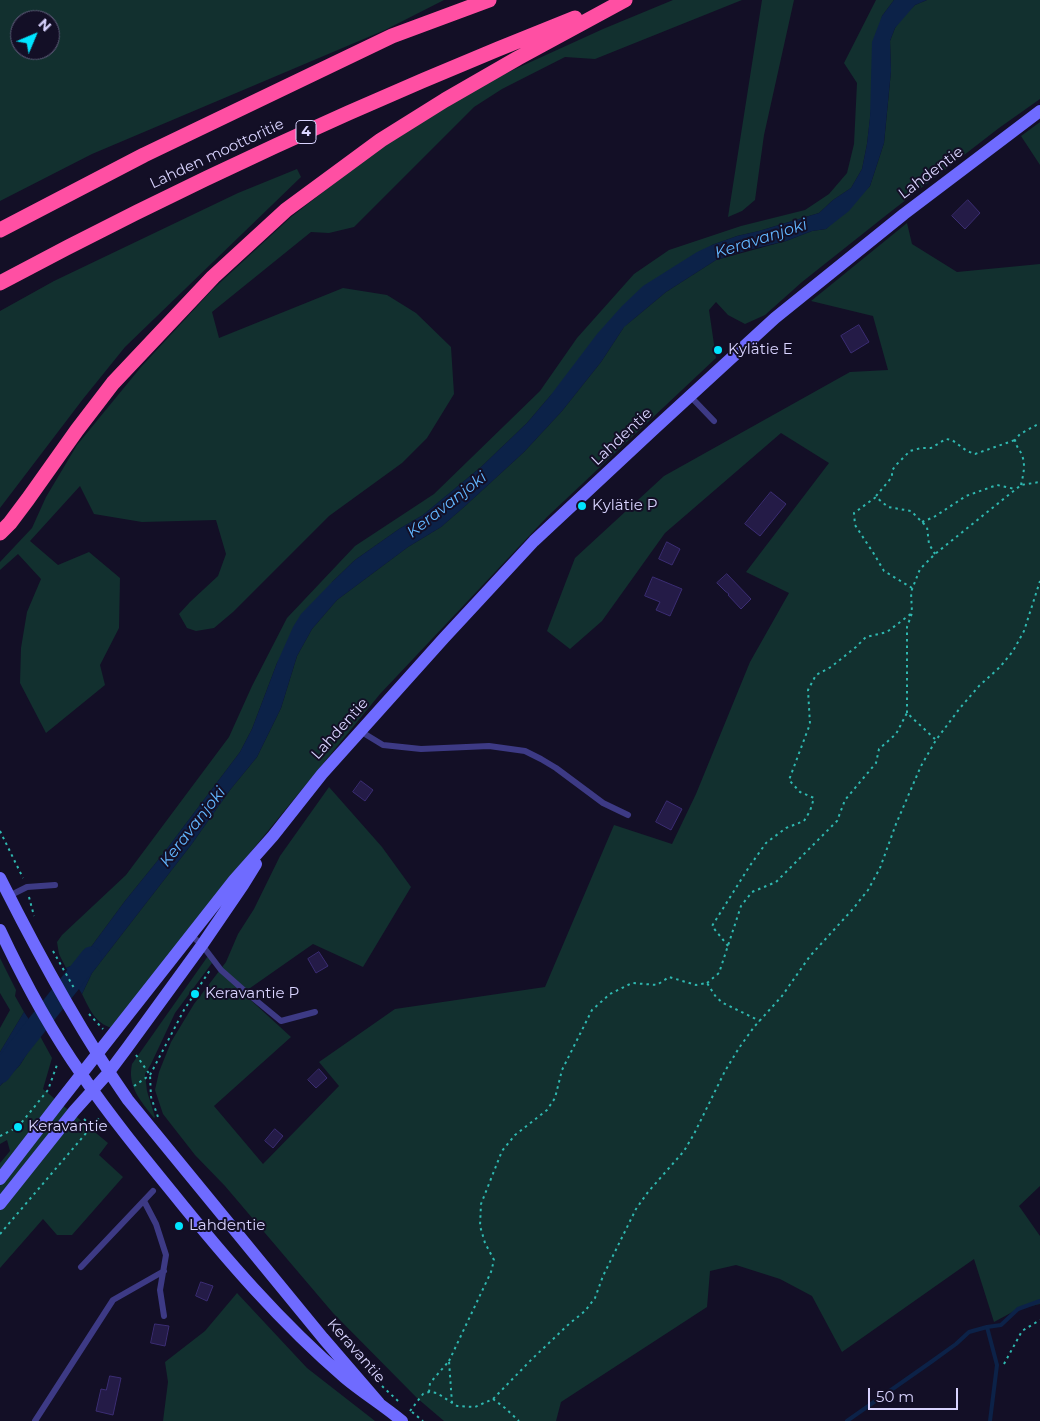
<!DOCTYPE html>
<meta charset="utf-8">
<style>
body{margin:0}
#map{position:relative;width:1040px;height:1421px;overflow:hidden;background:#130f26;font-family:Montserrat,sans-serif}
canvas{display:block}
.north{position:absolute;left:10px;top:10px;width:50px;height:50px;box-sizing:border-box;background:#130f26;border:1px solid #625e7d;border-radius:50%;rotate:45deg;font-size:14px;font-weight:700;line-height:20px;text-align:center;color:#d9d4ff}
.north::after{content:'';display:block;margin:auto;width:18px;height:22px;background:#00e5ff;clip-path:polygon(50% 0,100% 100%,50% 72%,0 100%)}
.scale{position:absolute;left:868px;top:1388px;width:90px;height:22px;box-sizing:border-box;border:2px solid #d9d4ff;border-top:0;padding-left:6px;font-size:15px;line-height:18px;white-space:nowrap;color:#d9d4ff;-webkit-text-stroke:4px #130f26;paint-order:stroke}
</style>
<div id="map">
<canvas width="1040" height="1421"></canvas>
<div class="north">N</div>
<div class="scale">50 m</div>
</div>
<script>
const context = document.querySelector('canvas').getContext('2d');
context.lineJoin = 'round';
function fill(path, color) { context.fillStyle = color; context.fill(path, 'evenodd'); }
function trace(path, color, width, dash) { context.strokeStyle = color; context.lineWidth = width; context.lineCap = dash ? 'butt' : 'round'; context.setLineDash(dash || []); context.stroke(path); }
function write(font, color, halo, rows, align = 'center') {
  context.font = font + ' Montserrat,sans-serif'; context.lineWidth = 4; context.setLineDash([]); context.textBaseline = 'middle'; context.strokeStyle = halo; context.fillStyle = color; for (const [text, x, y, turn = 0] of rows) {
    context.save(); context.translate(x, y); context.rotate((+turn || 0) * Math.PI / 180); context.textAlign = isNaN(turn) ? turn : align; if (halo) context.strokeText(text, 0, 0); context.fillText(text, 0, 0); context.restore();
  }
}
fill(new Path2D(`
 M0 0H444L385 30 92 154 0 201ZM20 20H50V50H20Z
 M673 0H742L595 59 565 57 502 89 474 107 354 227 329 233 311 232 212 312 219 338 343 288 387 295 416 313 451 347 454 394 427 438 402 463 329 516 233 612 214 628 196 631 187 628 179 614 190 602 218 576 226 554 216 520 142 522 94 514 80 486 30 541 58 565 89 552 120 578 119 628 100 665 105 685 46 733 20 683 21 648 27 612 41 579 18 554 0 570V562L32 528 46 497 77 445 141 367 212 290 291 217 380 148 468 92 513 70 603 29Z
 M762 0H794L764 135 755 200 742 211 728 217Z
 M876 0H894L882 16 867 144 862 169 851 188 833 200 819 213 759 231 737 236 712 245 550 396 527 423 481 467 423 515 399 529 355 560 333 581 277 663 252 729 240 752 163 854 125 901 88 951 71 966 66 968 59 954 57 942 62 935 126 875 229 737 252 686 287 618 355 546 434 494 540 391 577 338 634 274 669 250 741 226 805 210 829 194 847 173 854 144 857 83 844 63Z
 M927 0H1040V99L999 128 889 213 802 282 765 315 745 324 728 315 716 302 709 310 716 358 547 517 380 694 227 881 112 1028C95 1023 90 1010 82 994L92 973 191 845 230 790 257 757 281 708 297 656 312 629 337 600 408 547 441 527 464 507 524 452 562 411 601 362 624 327 666 292 716 260 786 241 812 231 826 229 870 186 884 143 891 71 890 41 895 28 902 18 915 5Z
 M1040 122V165L1021 136Z
 M297 169 301 177 125 347 83 399 0 508V311L54 281 238 193Z
 M907 223 912 244 957 272 1040 264V1186L1019 1206 1040 1236V1304L1018 1309 994 1322 974 1259 842 1352 812 1296 780 1279 736 1265 710 1271 707 1307 561 1402 556 1421H444L417 1398 333 1313 225 1186 195 1155 163 1114 155 1090 159 1072 171 1042 194 1004 226 962 238 934 254 909 280 856 329 787 382 847 411 887 363 967 313 944 243 993 291 1037 214 1106 263 1164 339 1086 319 1062 395 1009 545 987 614 825 672 844 696 794 750 662 789 593 746 572 829 463 781 433 665 533 602 621 570 649 547 631 575 558 664 476 850 372 888 370 873 316 811 301Z
 M208 956 211 959 212 963 175 1013 151 1064 145 1074 147 1091 155 1117 154 1118C141 1101 127 1087 132 1064Z
 M0 958 16 990 15 996 24 1012 0 1052V1028L10 1010 0 993Z
 M40 1036 52 1058 43 1089 108 1143 99 1155 123 1177 72 1235H57L43 1219 0 1268V1163L10 1151 7 1140 0 1144V1086L20 1065 33 1044Z
 M237 1293 307 1368 375 1421H163L168 1382 165 1362 205 1331Z`), '#12302f');
fill(new Path2D(`
 M894 0H927L915 5 895 28 890 41 891 71 884 143 870 186 849 211 826 229 812 231 786 241 748 250 716 260 666 292 624 327 601 362 562 411 524 452 464 507 441 527 408 547 337 600 312 629 297 656 281 708 257 757 230 790 191 845 92 973 82 994 66 968 71 966 88 951 125 901 163 854 240 752 252 729 277 663 293 627 301 614 333 581 355 560 399 529 423 515 481 467 527 423 550 396 597 334 622 306 643 286 697 252 712 245 737 236 759 231 819 213 833 200 851 188 862 169 867 144 870 117 872 42 882 16Z
 M24 1012 40 1036 33 1044 20 1065 0 1086V1052Z`), '#0c2248');
trace(new Path2D(`
 M987 1327 997 1365 990 1421
 M847 1421 931 1362 956 1344 969 1332 987 1327 1001 1325 1018 1309 1040 1301`), '#0c2248', 4);
trace(new Path2D(`
 M0 1073 17 1050 91 957`), '#0c2248', 21);
const building = new Path2D(`
 M968 200 980 213 965 229 952 216Z
 M859 325 869 342 851 353 841 336Z
 M771 492 786 504 760 536 745 524Z
 M667 542 680 549 672 565 659 559Z
 M727 574 751 599 741 609 728 595 729 594 725 591 717 583Z
 M653 577 682 589 670 616 656 610 660 602 645 596Z
 M361 781 373 790 365 801 353 792Z
 M667 801 682 809 671 830 656 822Z
 M319 952 328 966 316 973 308 959Z
 M319 1069 327 1078 316 1088 308 1080Z
 M275 1129 283 1136 273 1148 265 1141Z
 M201 1282 213 1286 207 1301 196 1296Z
 M155 1324 169 1326 165 1346 151 1343Z
 M110 1376 121 1378 113 1415 96 1411 101 1389 106 1390Z`);
fill(building, '#241b47');
trace(building, '#3b2d73', 1);
trace(new Path2D(`
 M1021 485C1023 475 1026 466 1022 455 1020 450 1016 447 1015 440L1020 434 1040 423
 M876 496 892 477V471L895 466 910 451 921 448H931L946 439 952 440 967 451 975 454 1015 440
 M922 522 934 517 966 496 997 485 1015 489
 M912 588 884 571 874 554 855 525 854 513 876 497 888 507 911 511 927 527 929 544 935 554
 M907 713V627L912 613 911 592 920 569 935 554 1021 485 1040 482
 M0 831 23 878
 M29 897 34 916
 M728 946 712 926 749 867 766 843 786 828 804 821 810 811 814 798 800 792 789 780 810 724 808 690 816 675 831 667 856 647 866 637 887 632 912 613
 M53 951 74 988
 M707 983 719 973 741 906 752 892 776 882 837 821 845 800 876 763 879 749 896 734 907 713 935 739
 M89 1014 103 1029
 M136 1055 141 1062 150 1075 151 1097 158 1117
 M134 1086 150 1075 184 1010 210 970
 M84 1119 92 1126
 M0 1136 18 1127 48 1090 58 1062
 M0 1234 99 1118
 M449 1361 491 1272 494 1260 485 1243 480 1226 481 1204 502 1151 515 1135 547 1110 555 1098 562 1070 592 1010 610 994 632 983 657 985 669 977 696 985 707 983 716 997 723 1003 760 1021
 M1004 1364 1022 1331 1040 1320
 M382 1386 398 1401
 M429 1392 430 1383 449 1361 452 1403
 M493 1399 505 1408 519 1421
 M410 1411 423 1394 429 1392 437 1393 457 1406 475 1407 493 1399 532 1359 569 1324 585 1311 595 1298 603 1276 636 1209 648 1192 684 1151 694 1134 725 1071 739 1048 754 1027 782 996 810 956 852 910 868 890 880 868 896 824 921 766 936 740 960 708 979 686 1000 667 1013 651 1024 631 1040 581
 M412 1412 423 1421`), '#2fb8b0', 2, [2.5, 4]);
trace(new Path2D(`
 M690 396 714 421
 M360 731 383 745 421 749 489 746 525 751 541 759 556 768 603 803 628 815
 M9 896 27 887 55 885
 M191 935 202 945 221 970 247 993 281 1021 315 1012
 M144 1201 156 1224 166 1255 160 1290 164 1316
 M81 1267 153 1191
 M35 1421 113 1300 164 1271`), '#3d3a85', 6);
trace(new Path2D(`
 M0 878C38 954 79 1030 128 1100L323 1338 379 1403
 M0 930C23 979 51 1031 82 1075 110 1116 141 1154 172 1192 225 1258 280 1322 345 1378 363 1393 384 1406 402 1421
 M0 1179 61 1100 234 880 273 836 322 774 444 638 534 541 653 430 775 318 904 214 1040 111
 M0 1204 74 1111 109 1072 127 1048 202 945 243 885 256 864`), '#6f6bff', 12);
trace(new Path2D(`
 M0 230 144 155 392 36 489 0
 M0 283C186 183 378 96 575 18
 M0 533 10 523 28 499 77 430 113 383 213 277 286 210 381 140 445 100 518 58 625 0`), '#ff4fa3', 15);
for (const [x, y, r, color] of [
 [718,350,5,"#00e5ff"],
 [582,506,5,"#00e5ff"],
 [195,994,5,"#00e5ff"],
 [18,1127,5,"#00e5ff"],
 [179,1226,5,"#00e5ff"]
]) { const dot = new Path2D(); dot.arc(x, y, r, 0, 2 * Math.PI); context.fillStyle = color; context.fill(dot); trace(dot, '#130f26', 2); }
for (const [x, y, w] of [
 [306,132,20]
]) { const box = new Path2D(); box.roundRect(x - w / 2, y - 11.5, w, 23, 4); context.fillStyle = '#130f26'; context.fill(box); trace(box, '#d9d4ff', 1); }
write('bold 14px', '#d9d4ff', null, [
 ["4",306,132]
]);
write('15px', '#d9d4ff', '#130f26', [
 ["Lahden moottoritie",217,154,-25],
 ["Lahdentie",931,173,-37],
 ["Lahdentie",622,437,-43],
 ["Lahdentie",340,729,-48],
 ["Keravantie",356,1351,49]
]);
write('15px', '#d9d4ff', '#130f26', [
 ["Kylätie E",728,350],
 ["Kylätie P",592,506],
 ["Keravantie P",205,994],
 ["Keravantie",28,1127],
 ["Lahdentie",189,1226]
], 'left');
write('italic 16px', '#62b6ff', '#130f26', [
 ["Keravanjoki",761,239,-18],
 ["Keravanjoki",447,505,-38],
 ["Keravanjoki",193,827,-52]
]);
</script>
